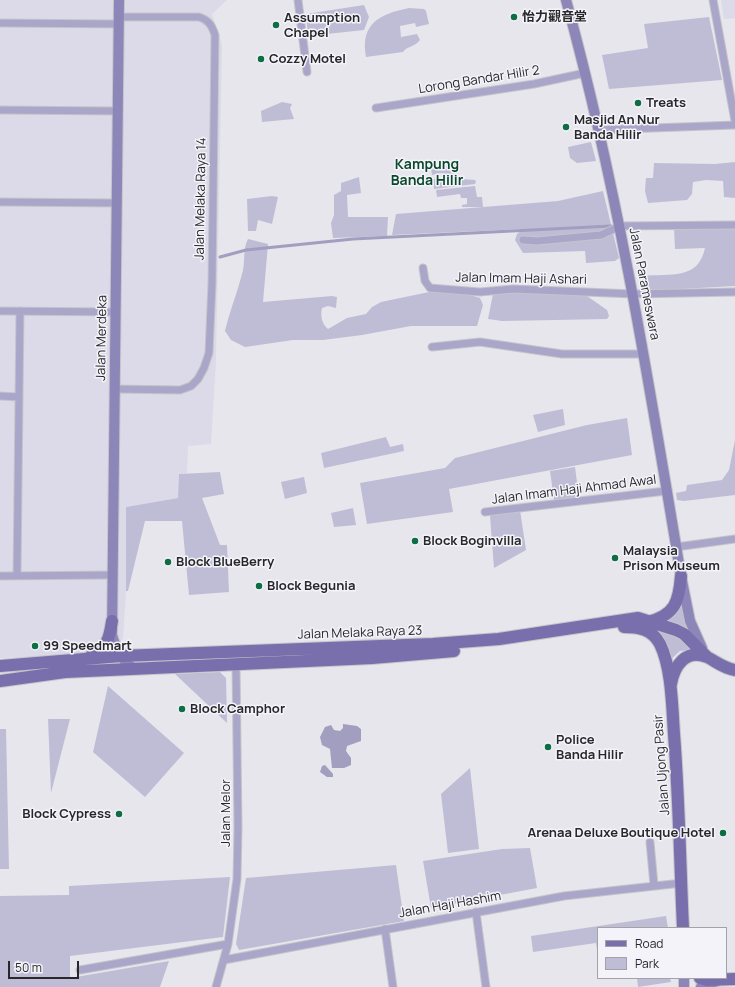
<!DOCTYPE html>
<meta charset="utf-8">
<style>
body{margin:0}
#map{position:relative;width:735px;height:987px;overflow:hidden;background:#e7e6ec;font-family:Manrope,sans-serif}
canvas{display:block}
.legend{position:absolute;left:597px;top:927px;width:130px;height:52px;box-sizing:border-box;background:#f4f3fa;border:1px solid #a2a2a7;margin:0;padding:5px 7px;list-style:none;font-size:12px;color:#28282a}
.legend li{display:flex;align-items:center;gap:8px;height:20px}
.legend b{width:20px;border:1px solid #a2a2a7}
.scale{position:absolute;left:8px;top:961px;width:71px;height:18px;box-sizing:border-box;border:2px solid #28282a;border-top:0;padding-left:5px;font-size:12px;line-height:14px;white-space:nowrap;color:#28282a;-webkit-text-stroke:3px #f4f3fa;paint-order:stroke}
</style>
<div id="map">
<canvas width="735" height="987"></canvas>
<ul class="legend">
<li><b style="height:5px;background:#786fac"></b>Road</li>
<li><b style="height:11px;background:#bfbdd6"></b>Park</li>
</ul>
<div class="scale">50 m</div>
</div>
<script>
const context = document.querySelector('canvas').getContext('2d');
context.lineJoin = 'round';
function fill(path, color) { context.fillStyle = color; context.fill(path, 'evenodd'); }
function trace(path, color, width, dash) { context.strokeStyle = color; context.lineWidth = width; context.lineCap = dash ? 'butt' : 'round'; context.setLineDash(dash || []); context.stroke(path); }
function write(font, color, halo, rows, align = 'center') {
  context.font = font + ' Manrope,"Noto Sans SC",sans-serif'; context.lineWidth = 3; context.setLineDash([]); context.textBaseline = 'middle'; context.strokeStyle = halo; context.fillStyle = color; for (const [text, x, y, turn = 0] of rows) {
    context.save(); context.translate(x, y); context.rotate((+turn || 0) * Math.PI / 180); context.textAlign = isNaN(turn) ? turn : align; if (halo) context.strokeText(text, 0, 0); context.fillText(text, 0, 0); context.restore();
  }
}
fill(new Path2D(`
 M0 0H227L212 14 222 45 216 360 211 444 188 446 187 473 179 474 178 498 126 507V591L123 639 109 651 76 656 0 658Z
 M721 0H735V18L724 19Z`), '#dcdae8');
fill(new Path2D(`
 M364 5 369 17 364 30 308 36 306 14Z
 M409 8 424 9 426 11 429 24 416 27 415 23 400 26 401 37 417 34 420 40C415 47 407 46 403 52L366 57C360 23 380 14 409 8Z
 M709 17 722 80 609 89 602 55 648 48 644 24Z
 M282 102 292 104 290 108 294 119 262 122 261 111Z
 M591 142 596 161 577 163 570 158 568 147Z
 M735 162V198L724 197 723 181 706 180 693 182 692 194 687 200 648 203 645 191 646 178H653L654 163 715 164Z
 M457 164V176L441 173 432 175 431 168Z
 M359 177 361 193 347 195 348 217H388L387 236 333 238 331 223 334 215V195L341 191V183Z
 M448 178 475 180 476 182 475 184 434 189 433 179Z
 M475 186 477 197H482L483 207H462V205L467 204V198H461L460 194 437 197 436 190Z
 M603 191 619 258 615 261 586 263 585 251 523 253 515 240 517 234 523 229 392 235 396 214 558 201Z
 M272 196 278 197 272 224 258 220 256 231H248L247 199Z
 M674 227H735V286L645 291 643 276C670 273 698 281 705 248L675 249Z
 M248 239 268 244 263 302 332 296 337 297 336 308 328 306 322 308C320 316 322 324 328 329L347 318 366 314 372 307 381 302 434 291 467 294 480 298 483 305 477 326H411L362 335 323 340H293L245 347 231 340 225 331C230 310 238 291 243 270 245 260 243 248 248 239Z
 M511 291 587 296 607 310 609 316 607 319 502 321 488 319 493 294Z
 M563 409 565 425 538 432 533 415Z
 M627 418 632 455 449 489 453 512 367 524 360 483 445 468 455 458 587 425Z
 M386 437 390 447 403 444 404 451 324 468 321 453Z
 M735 440V495L684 501 677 500 676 493 686 491 687 485 722 480 729 470Z
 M575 467 579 497 554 500 550 471Z
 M220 472 224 494 202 498 220 545H227L229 592 189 595 182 521H145L128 591H126V507L178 498 179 474Z
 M304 477 307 493 285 499 281 482Z
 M353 508 356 525 334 527 331 513Z
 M520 510 526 550 494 568 490 516 492 514Z
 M681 601 689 634 662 622Z
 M656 628 675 632 692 650 680 651 669 661Z
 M220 672 226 678 227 723 175 674Z
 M108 686 184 753 145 797 93 752Z
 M48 719H70L51 793Z
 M0 729H6L9 869H0Z
 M470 768 479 849 448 853 441 794Z
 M530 848 537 888 431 908 423 861 502 849Z
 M396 865 404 921 239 950 236 944 246 878Z
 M230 877 223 937 70 956V978L169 961 160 987H0V896L69 895V886Z
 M666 916 668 928H598V955L596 943 533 952 531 936Z
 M637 978H670L671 982 638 987Z`), '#bfbdd6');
fill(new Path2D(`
 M343 724 357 726 361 729V741L347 746 346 751 351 758V765L344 768H332L330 749 322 745 320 737 325 727 331 725 334 730 340 731 343 728Z
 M325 765 333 774V777H327L320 772 322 766Z`), '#a19ec0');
trace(new Path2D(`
 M220 257 246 250 353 239 611 226`), '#a19ec0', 3);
const minor = new Path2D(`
 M298 0 307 72
 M713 0 735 121
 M0 23 119 24
 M376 108 534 84 585 73
 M0 110 118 111
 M598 130 735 125
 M0 202 117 203
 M523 240 537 241 601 235 620 226 735 225
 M423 268 425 281 430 288 480 292 513 289 633 294 735 292
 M0 311 116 312
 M432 347 480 342 562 354H643
 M114 389 180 390 191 386 198 379 204 368 209 353 212 283 215 35C212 26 209 20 199 17H119
 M0 396 19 397
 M485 512 666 491
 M676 547 735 539
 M0 576 112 575
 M17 576 20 311
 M650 842 654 885
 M476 912 486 987
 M385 929 393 987
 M224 960 564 896 682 883
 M80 970 228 944
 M216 987 228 944 237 879 238 828 236 665`);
const secondary = new Path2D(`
 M119 0 112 635C116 649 121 660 133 668
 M566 0C618 189 649 383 681 576L690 621 702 648
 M684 978V987
 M701 987 717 981`);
const primary = new Path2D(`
 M648 622C675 615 679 602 681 576
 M624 627C639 627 652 629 660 644 672 669 672 706 674 734 679 798 680 863 683 928
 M90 657C107 645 109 642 112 621
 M0 666 121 656 433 644 499 639 638 618 676 630 684 634 707 657
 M0 681 65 672 372 658 454 651
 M671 684C674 666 686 648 707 657 717 662 723 668 735 670
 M700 978 707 980 735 979`);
trace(minor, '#c5c4c9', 9);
trace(secondary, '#c5c4c9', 12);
trace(primary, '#c5c4c9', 14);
trace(minor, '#aaa6c9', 7);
trace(secondary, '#8d86b8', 10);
trace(primary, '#786fac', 12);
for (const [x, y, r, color] of [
 [514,17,4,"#0e6d42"],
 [276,25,4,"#0e6d42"],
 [261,59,4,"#0e6d42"],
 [638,103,4,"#0e6d42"],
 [566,127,4,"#0e6d42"],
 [415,541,4,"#0e6d42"],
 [615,558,4,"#0e6d42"],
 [168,562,4,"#0e6d42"],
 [259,586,4,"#0e6d42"],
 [35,646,4,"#0e6d42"],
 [182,709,4,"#0e6d42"],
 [548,747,4,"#0e6d42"],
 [119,814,4,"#0e6d42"],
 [723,833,4,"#0e6d42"]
]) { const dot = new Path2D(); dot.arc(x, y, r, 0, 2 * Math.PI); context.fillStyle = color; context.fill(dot); trace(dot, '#f4f3fa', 1.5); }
write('bold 13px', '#28282a', '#f4f3fa', [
 ["怡力觀音堂",522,17],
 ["Assumption",284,18],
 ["Chapel",284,33],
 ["Cozzy Motel",269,59],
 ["Treats",646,103],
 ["Masjid An Nur",574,120],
 ["Banda Hilir",574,135],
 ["Block Boginvilla",423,541],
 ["Malaysia",623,551],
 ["Prison Museum",623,566],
 ["Block BlueBerry",176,562],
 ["Block Begunia",267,586],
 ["99 Speedmart",43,646],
 ["Block Camphor",190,709],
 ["Police",556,740],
 ["Banda Hilir",556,755],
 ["Block Cypress",111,814,"right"],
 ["Arenaa Deluxe Boutique Hotel",715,833,"right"]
], 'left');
write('13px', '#28282a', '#f4f3fa', [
 ["Lorong Bandar Hilir 2",479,80,-9],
 ["Jalan Melaka Raya 14",201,199,-89],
 ["Jalan Imam Haji Ashari",521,279,1],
 ["Jalan Parameswara",644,284,79],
 ["Jalan Merdeka",102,338,-89],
 ["Jalan Imam Haji Ahmad Awal",574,490,-7],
 ["Jalan Melaka Raya 23",360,633,-2],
 ["Jalan Ujong Pasir",662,765,-94],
 ["Jalan Melor",226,813,-90],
 ["Jalan Haji Hashim",450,905,-10]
]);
write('bold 14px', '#09492b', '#f4f3fa', [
 ["Kampung",427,165],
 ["Banda Hilir",427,181]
]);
</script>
